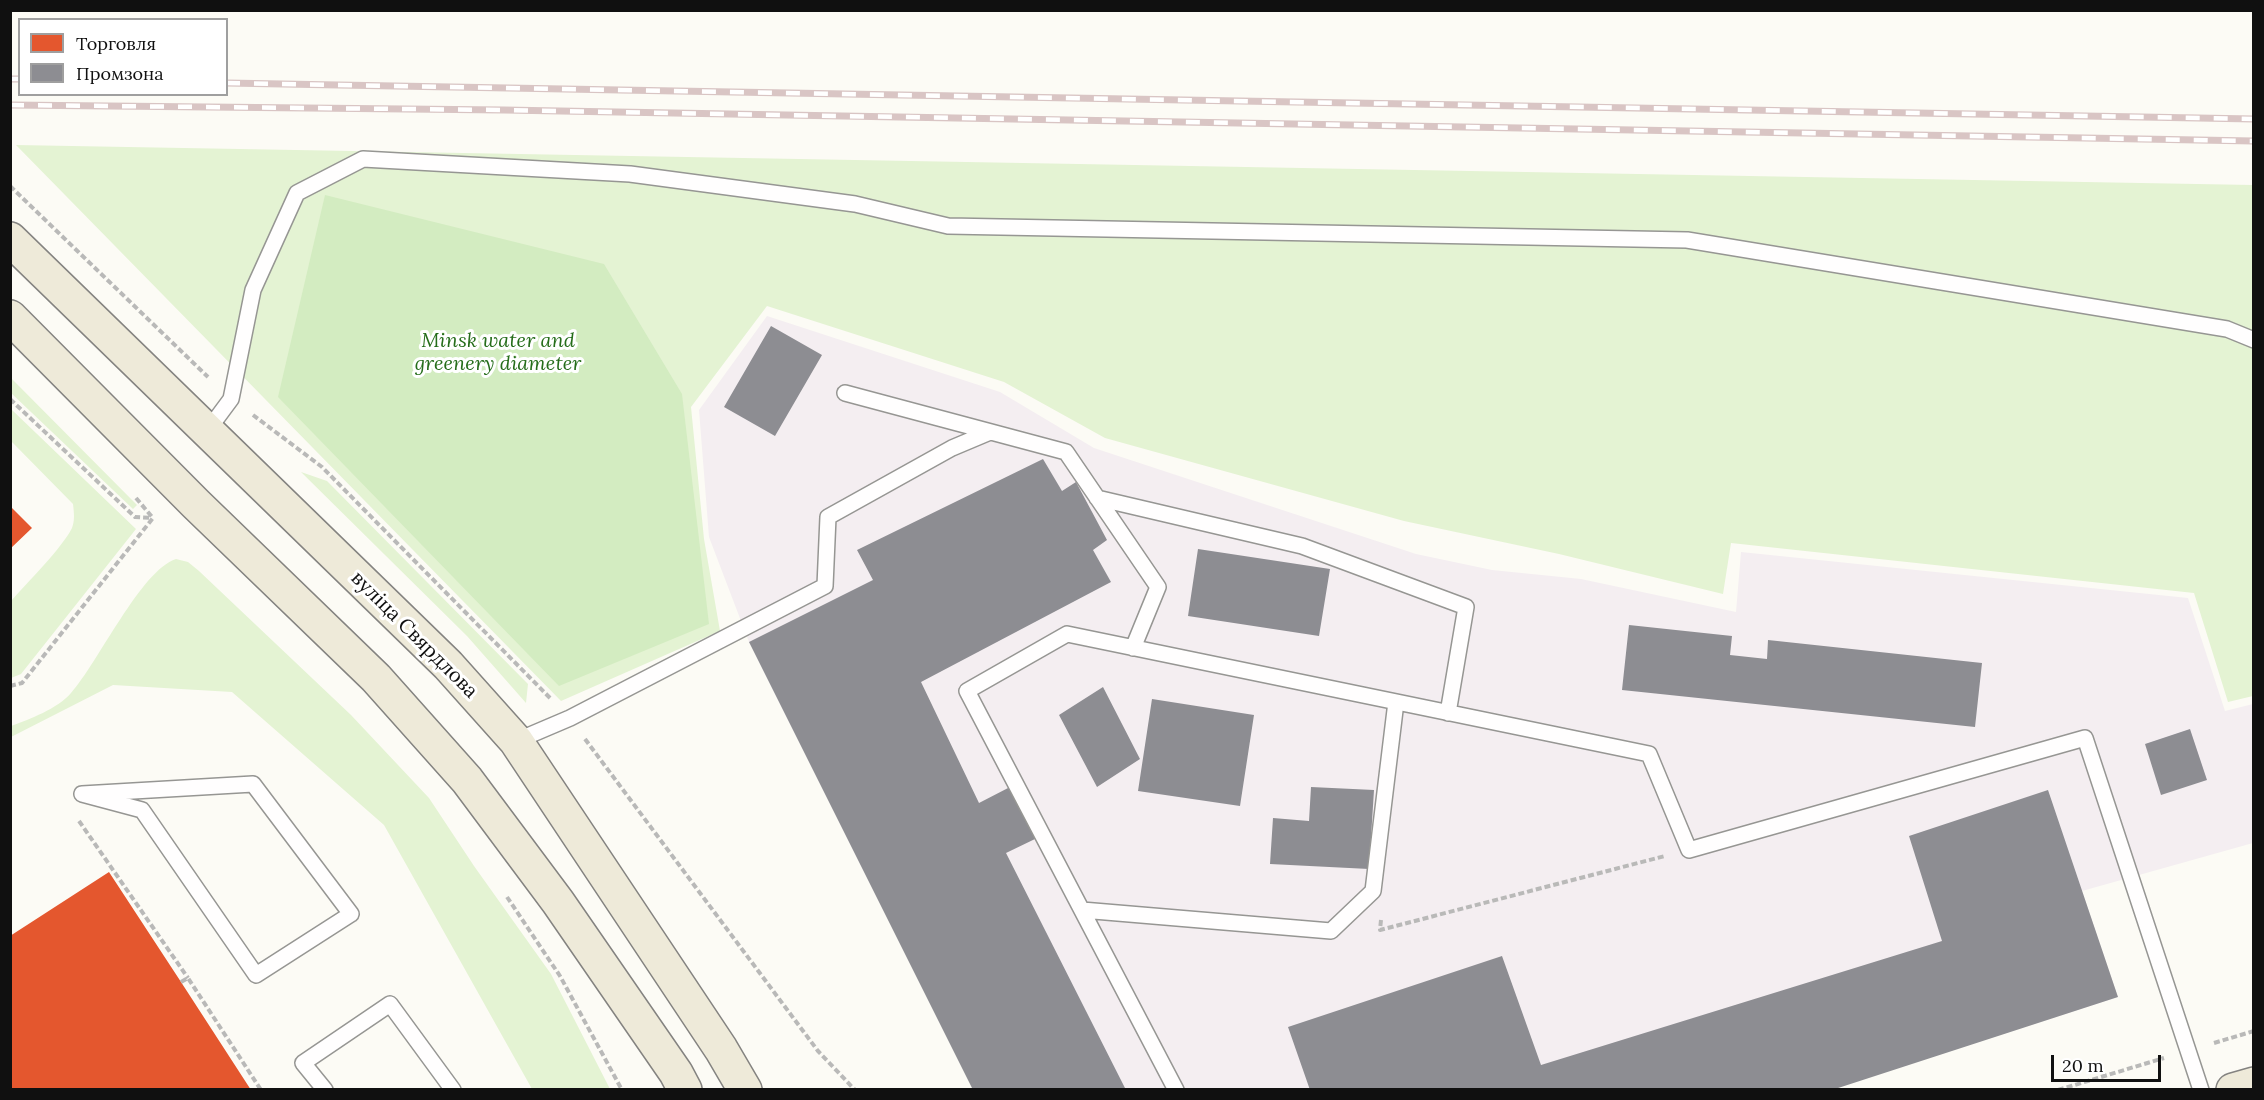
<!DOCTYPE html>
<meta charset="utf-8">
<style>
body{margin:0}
#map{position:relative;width:2264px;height:1100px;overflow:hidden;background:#fcfbf5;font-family:Lora,serif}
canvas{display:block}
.frame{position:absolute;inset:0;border:12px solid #101010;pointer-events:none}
.legend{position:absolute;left:18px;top:18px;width:210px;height:78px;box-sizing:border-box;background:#fff;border:2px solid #9f9f9f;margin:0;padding:8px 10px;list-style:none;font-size:18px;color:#101010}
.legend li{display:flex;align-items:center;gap:12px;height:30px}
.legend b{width:30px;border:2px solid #9f9f9f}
.scale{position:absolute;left:2051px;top:1055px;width:110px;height:27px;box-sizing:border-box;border:3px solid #101010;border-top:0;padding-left:8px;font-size:18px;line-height:21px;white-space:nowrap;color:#101010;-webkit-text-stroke:4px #fff;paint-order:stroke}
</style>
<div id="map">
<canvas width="2264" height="1100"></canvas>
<div class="frame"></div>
<ul class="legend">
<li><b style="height:16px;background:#e4572e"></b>Торговля</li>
<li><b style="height:16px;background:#8d8d92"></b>Промзона</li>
</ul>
<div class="scale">20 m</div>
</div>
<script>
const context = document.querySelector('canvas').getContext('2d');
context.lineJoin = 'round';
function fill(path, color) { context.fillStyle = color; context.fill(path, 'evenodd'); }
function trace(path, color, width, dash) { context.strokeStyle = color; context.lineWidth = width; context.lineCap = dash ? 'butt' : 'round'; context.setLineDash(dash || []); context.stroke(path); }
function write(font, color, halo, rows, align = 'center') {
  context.font = font + ' Lora,serif'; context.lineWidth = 6; context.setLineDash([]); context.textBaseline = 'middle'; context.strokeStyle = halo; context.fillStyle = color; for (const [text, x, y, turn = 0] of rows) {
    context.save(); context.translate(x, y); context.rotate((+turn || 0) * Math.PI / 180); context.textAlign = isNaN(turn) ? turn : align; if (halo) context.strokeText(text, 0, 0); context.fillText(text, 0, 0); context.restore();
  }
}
fill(new Path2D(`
 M767 316 1000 392 1094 448 1416 554 1492 570 1581 579 1736 612 1741 552 2188 598 2225 711 2253 704V843L2082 891 2118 997 1832 1089H973L749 642 709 537 699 410Z`), '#f4eef1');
fill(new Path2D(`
 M16 145 2253 185V696L2228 702 2194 593 1731 543 1723 594 1559 554 1404 521 1105 438 1004 382 767 306 691 407 704 539 720 631 561 701Z
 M11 378 137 505 133 509 11 393Z
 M11 409 136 529 21 674 11 678V601C27 583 62 548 72 528 75 520 74 513 73 504L11 441Z
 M301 472 327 481 528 684 526 703 467 636Z
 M176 559 188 562 199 571 351 715 429 798 474 866 551 974 610 1089H532L384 825 232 692 113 685 11 737V726C30 719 57 709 71 693 98 663 141 570 176 559Z`), '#e4f3d3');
fill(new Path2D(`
 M325 195 604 264 682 394 709 624 559 686 278 397Z`), '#d3ecc1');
fill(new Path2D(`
 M10 506 32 528 10 549Z
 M109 872 181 982 251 1090H10V936Z`), '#e4572e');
fill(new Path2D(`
 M771 326 822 355 775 436 724 407Z
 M1043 459 1062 491 1076 482 1107 540 1093 550 1111 582 921 682 979 803 1010 787 1035 839 1006 853 1126 1090H973L749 642 873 580 857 550Z
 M1198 549 1330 569 1319 636 1188 616Z
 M1629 625 1732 636 1730 655 1767 659 1768 640 1982 663 1975 727 1622 690Z
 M1103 687 1140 759 1097 787 1059 715Z
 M1152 699 1254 715 1240 806 1138 791Z
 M2190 729 2207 780 2161 795 2145 744Z
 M1311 787 1374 790 1369 869 1270 864 1273 818 1309 821Z
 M2048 790 2118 997 1832 1090H1310L1288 1027 1502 956 1541 1065 1942 941 1909 836Z`), '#8d8d92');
const lane = new Path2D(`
 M845 393 1066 452 1158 587 1133 648
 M208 430 231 399 253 290 297 193 363 159 630 174 855 204 948 226 1687 240 2227 329 2254 340
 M1097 498 1302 546 1466 607 1448 713
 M516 741 570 718 825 586 828 517 952 448 990 432
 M253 784 351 914 256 975 142 810 82 794Z
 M1082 910 1331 931 1373 891 1396 702
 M325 1090 303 1063 390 1004 453 1090
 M1176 1090 967 691 1067 634 1649 754 1689 850 2085 738 2201 1090`);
const primary = new Path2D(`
 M10 239 448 665 516 741 721 1049 745 1090
 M10 317 196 504 376 678 467 780 558 902 676 1073 685 1090
 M2233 1090 2254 1084`);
trace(lane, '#969693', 18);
trace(primary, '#848380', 36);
trace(new Path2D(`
 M10 186 208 377
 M10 399 135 517 152 518
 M253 415 322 467 551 699
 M136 498 153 518
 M10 686 22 683 153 518
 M585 739 818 1051 855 1090
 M79 821 188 978
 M507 897 560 976 622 1090
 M1381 920 1380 930 1665 856
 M181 982 188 978 261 1090
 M2214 1043 2254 1031
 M2058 1090 2164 1058`), '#b9b9b8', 4, [6, 3]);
trace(lane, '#fffefe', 15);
trace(primary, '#eeead9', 33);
const rail = new Path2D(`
 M10 79H20
 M226 83 2254 119
 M10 105 504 110 2254 141`);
trace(rail, '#d9c5c4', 7);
trace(rail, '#fff', 4.5, [14]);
write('italic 20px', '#256d1a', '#fff', [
 ["Minsk water and",498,341],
 ["greenery diameter",498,364]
]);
write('20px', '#101010', '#fff', [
 ["вуліца Свярдлова",414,635,45]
]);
</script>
